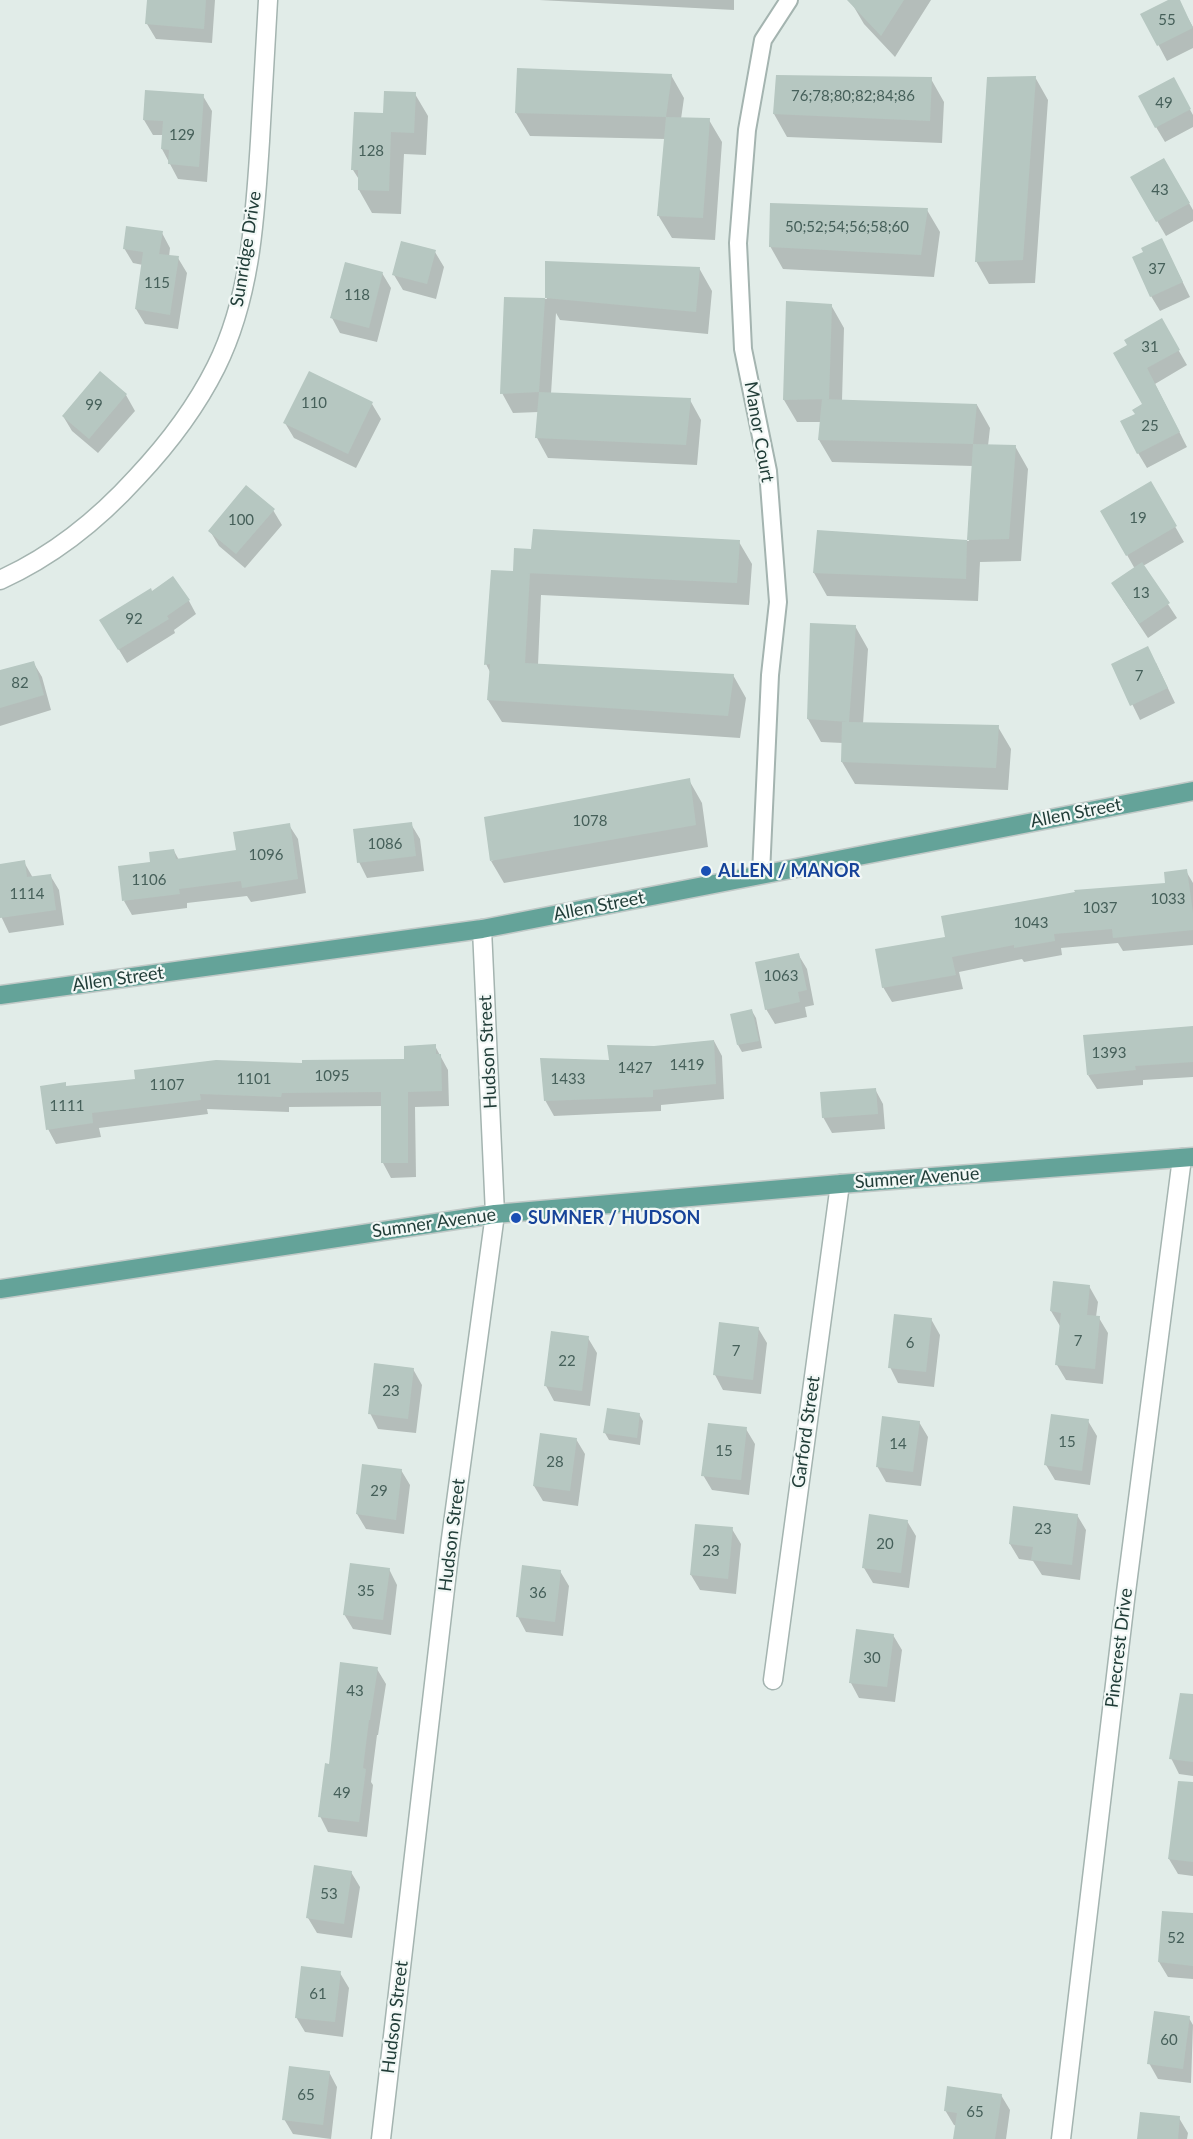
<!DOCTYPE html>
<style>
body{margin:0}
canvas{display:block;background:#e1ece8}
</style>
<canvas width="1193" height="2139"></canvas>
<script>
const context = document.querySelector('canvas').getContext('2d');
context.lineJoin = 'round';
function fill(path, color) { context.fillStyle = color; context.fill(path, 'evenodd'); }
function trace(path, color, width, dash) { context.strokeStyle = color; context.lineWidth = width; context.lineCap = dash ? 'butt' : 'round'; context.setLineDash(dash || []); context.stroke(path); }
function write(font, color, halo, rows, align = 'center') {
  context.font = font + ' Lato,sans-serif'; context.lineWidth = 4.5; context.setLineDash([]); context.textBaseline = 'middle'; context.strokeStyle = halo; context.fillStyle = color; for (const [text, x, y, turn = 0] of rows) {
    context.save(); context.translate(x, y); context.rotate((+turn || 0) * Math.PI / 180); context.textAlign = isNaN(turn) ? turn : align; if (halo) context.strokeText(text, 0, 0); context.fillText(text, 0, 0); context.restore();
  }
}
fill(new Path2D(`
 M149 0H215L212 43 156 39 147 24Z
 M539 0H734V10Z
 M852 0H931L895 57 864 24 851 2Z
 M1171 0H1178L1193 27V48L1167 61 1142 14Z
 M518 70 671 75 684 98 681 119 709 120 722 142 715 240 672 238 658 215 666 139 530 136 516 113Z
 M1035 77 1048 100 1035 283 989 284 976 261Z
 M931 79 944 102 942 143 787 137 774 114Z
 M1173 79 1193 115V127L1165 142 1156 127Z
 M415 94 428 116 426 155 404 154 401 214 372 213 359 190 360 181 353 170 385 115Z
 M203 96 212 111 207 182 178 179 162 149 163 135H153L144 120Z
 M1164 160 1193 210V221L1166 236 1132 178Z
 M927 210 940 232 934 277 783 269 770 246Z
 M162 233 170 248 169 257 178 258 187 273 178 329 145 324 136 309 143 265 133 263 124 248Z
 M1162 240 1190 297 1160 311 1151 296 1145 252Z
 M435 252 444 267 436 299 403 290 394 275Z
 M546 262 699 268 712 291 708 334 560 320 556 313 551 394 690 400 701 420 697 465 548 458 537 438 539 412 513 413 502 393 505 298 547 299Z
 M382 273 391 288 377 342 340 333 332 318Z
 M831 305 844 328 842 401 977 405 990 428 988 446H1015L1028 469 1021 561 980 562 978 601 827 596 814 573 819 531 969 541 973 466 832 462 819 440 821 422H797L784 400Z
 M1161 320 1187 365 1155 384 1187 447 1147 468 1138 453 1137 415 1145 405 1129 345Z
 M100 373 126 395 135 411 98 453 72 431 63 416Z
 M372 404 381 419 356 468 294 438 285 423Z
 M1150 483 1184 542 1143 566 1177 618 1148 638 1122 599 1135 569 1102 511Z
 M273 510 282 525 245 568 219 546 210 531Z
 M739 542 752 564 749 605 541 595 538 665 733 675 746 698 740 738 502 722 488 700 491 674 486 664 514 573Z
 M152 593 189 601 196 614 174 630 175 633 127 663 101 620Z
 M855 626 868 649 863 724 998 727 1011 749 1008 790 855 784 842 762 843 743 821 742 808 719Z
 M33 662 42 677 51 710 0 726V672Z
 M1156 663 1175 703 1140 720 1113 665Z
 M689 780 702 803 708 847 504 883 491 861Z
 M411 824 420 839 424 871 367 878 359 862Z
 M289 825 298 839 306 893 251 902 247 896 187 903V908L132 915 124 901 152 864 174 851 179 860 238 851Z
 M24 862 33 878 50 875 59 890 64 925 9 933 0 914V865Z
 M1186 871 1193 883V945L1123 951 1118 943 1061 948 1062 955 1024 962 1022 959 959 972 963 989 892 1002 883 987 947 938 1166 884Z
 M798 954 807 969 814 1005 805 1007 807 1017 775 1024 766 1009Z
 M752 1011 756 1018 762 1048 742 1052 738 1045Z
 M1193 1028V1077L1143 1080V1085L1097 1089 1088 1075Z
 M714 1041 722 1056 724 1099 661 1105V1111L554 1116 545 1100 610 1061 654 1048Z
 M435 1046 448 1070 449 1106 415 1107 416 1177 391 1178 383 1163V1106L289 1107V1112L207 1109 208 1114 99 1128 101 1137 56 1144 48 1129 65 1084 67 1087 304 1065 406 1060Z
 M875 1089 883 1104 885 1129 832 1133 823 1117Z
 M1089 1286 1098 1302 1096 1317 1099 1318 1108 1333 1103 1384 1066 1380 1057 1365 1060 1326 1051 1311Z
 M931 1319 940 1335 934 1387 898 1383 890 1367Z
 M758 1328 767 1343 761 1394 723 1390 715 1375Z
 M588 1338 597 1353 590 1406 554 1401 546 1386Z
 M413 1369 422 1385 416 1433 378 1429 370 1413Z
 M639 1414 643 1421 640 1445 609 1440 605 1433Z
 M1088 1421 1097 1436 1090 1485 1055 1480 1046 1465Z
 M919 1422 928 1437 921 1486 886 1482 877 1466Z
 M746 1429 755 1444 749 1495 712 1490 703 1475Z
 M576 1439 585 1454 578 1506 543 1501 534 1486Z
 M401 1470 410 1485 404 1534 366 1529 357 1514Z
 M1077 1515 1086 1530 1080 1580 1042 1575 1033 1561 1019 1559 1010 1544Z
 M907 1521 916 1536 909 1588 873 1583 864 1568Z
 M732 1529 741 1544 736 1594 700 1590 691 1575Z
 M389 1569 397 1585 391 1635 353 1629 344 1614Z
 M560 1571 569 1586 563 1636 526 1632 518 1617Z
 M893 1635 902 1650 895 1702 859 1698 851 1683Z
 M377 1669 386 1684 378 1735H377L371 1782 373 1785 367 1837 328 1832 320 1816 330 1766Z
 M1193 1711V1776L1179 1774 1171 1758Z
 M1193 1810V1876L1178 1874 1169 1859Z
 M351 1872 360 1887 352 1938 317 1933 308 1918Z
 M1193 1915V1979L1168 1977 1159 1962Z
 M340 1973 349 1988 343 2037 305 2032 296 2017Z
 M1189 2018 1193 2025 1191 2083 1158 2079 1149 2063Z
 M329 2072 337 2087 331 2139 293 2134 284 2119Z
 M1001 2095 1010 2110 1006 2139H955L957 2126 954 2125 945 2110Z
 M1179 2118 1188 2133 1187 2139H1139Z`), '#0003');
fill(new Path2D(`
 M147 0H206L204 29 145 24Z
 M847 0H904L881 36Z
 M1168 0H1180L1193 28 1157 46 1140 14Z
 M517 68 672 74 666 117 515 113Z
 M776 75 932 77 930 121 773 114Z
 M1036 76 1023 260 975 262 987 77Z
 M1174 77 1191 109 1155 128 1138 96Z
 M145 90 204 94 199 167 168 164 169 150 161 149 163 121 143 120Z
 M384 91 416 92 414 133 391 132 389 191 358 190V170H351L354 112 383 113Z
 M666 117 710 118 703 218 657 216Z
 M1164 158 1190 203 1156 222 1130 177Z
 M770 203 928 208 921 255 769 247Z
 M126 226 163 231 159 254 179 256 170 315 135 309 143 252 123 249Z
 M1162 238 1183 282 1150 297 1132 257 1143 252 1141 248Z
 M401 241 436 250 427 284 392 275Z
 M545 261 700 267 696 312 545 298Z
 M345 262 383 272 369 328 330 318Z
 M504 297 545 298 539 392 500 394Z
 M786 301 832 304 829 399 783 400Z
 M1162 318 1180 350 1147 368 1180 432 1137 454 1120 421 1135 414 1132 410 1142 404 1113 353 1127 345 1124 340Z
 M100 371 127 394 89 439 62 416Z
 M309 371 373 402 348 454 283 423Z
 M539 392 691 398 686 445 535 438Z
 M822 399 977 404 973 444 818 440Z
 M973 444 1016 445 1009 539 967 540Z
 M1151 481 1177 526 1126 556 1100 511Z
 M246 485 275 509 236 554 208 531Z
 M533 529 740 540 737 583 527 573H530L525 663 734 674 728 716 487 700 490 664 484 665 491 570 513 571 514 548 531 549Z
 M817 530 967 540 966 579 813 573Z
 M1142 562 1170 603 1139 624 1111 583Z
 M173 576 190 600 167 616 169 619 118 650 99 620 151 588 152 591Z
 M810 623 856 625 849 722 999 725 996 768 841 762 842 722H848L807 719Z
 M1148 646 1168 688 1130 706 1111 664Z
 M34 661 44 695 0 708V670Z
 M690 778 696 825 490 861 484 817Z
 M412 822 416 856 357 863 353 829Z
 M290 823 298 879 242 888 241 881 179 889 180 894 122 901 118 866 150 862 149 852 174 849 176 859 236 850 233 832Z
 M25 860 27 877 51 874 56 910 0 918V864Z
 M1187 869 1193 913V930L1113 938 1112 929 1054 934 1055 941 1014 948V945L952 957 956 975 882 988 875 949 945 937 941 916 1075 892 1074 890 1165 883 1164 872Z
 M799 953 807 990 798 992 800 1002 765 1010 755 962Z
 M752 1009 759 1041 737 1045 730 1014Z
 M1193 1026V1062L1135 1066 1136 1070 1087 1075 1083 1035Z
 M714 1040 716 1084 653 1090V1097L544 1101 540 1058 609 1060 607 1045 654 1046Z
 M436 1044V1054H441L442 1091 408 1092V1163H381V1092L282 1093 281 1097 200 1094 201 1100 92 1113 93 1123 46 1130 40 1086 66 1082V1086L135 1079 134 1070 216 1060 302 1063V1060L404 1059V1046Z
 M876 1088 878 1114 822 1118 820 1092Z
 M1053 1281 1090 1285 1087 1315 1100 1316 1095 1369 1055 1365 1061 1313 1050 1311Z
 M894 1314 932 1318 926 1372 888 1368Z
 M719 1322 759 1327 753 1380 713 1375Z
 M551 1331 589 1336 582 1391 544 1386Z
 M374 1363 414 1368 408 1419 368 1414Z
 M607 1408 640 1413 637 1438 603 1433Z
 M1051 1414 1089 1419 1082 1471 1044 1465Z
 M882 1416 920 1421 913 1472 876 1467Z
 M708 1423 747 1427 741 1480 701 1476Z
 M540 1433 577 1438 570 1491 533 1486Z
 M362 1464 402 1469 396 1520 356 1514Z
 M1013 1506 1078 1514 1072 1565 1031 1560 1033 1547 1009 1544Z
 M869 1514 908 1520 901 1573 862 1568Z
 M695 1524 733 1527 728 1579 690 1575Z
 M350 1563 390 1568 383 1620 343 1615Z
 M522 1565 561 1570 555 1622 516 1617Z
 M856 1629 894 1634 887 1687 849 1683Z
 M340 1662 378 1667 370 1720H369L363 1768 366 1769 359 1822 318 1817 325 1763 329 1764Z
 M1180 1693 1193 1694V1762L1169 1759Z
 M1178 1781 1193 1782V1862L1168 1859Z
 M314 1865 352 1871 344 1924 306 1918Z
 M1162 1911 1193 1913V1966L1158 1962Z
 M301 1966 341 1971 335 2022 295 2018Z
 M1154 2011 1190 2016 1183 2069 1147 2064Z
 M289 2066 330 2071 323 2125 282 2120Z
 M947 2086 1002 2094 995 2139H953L957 2113 944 2111Z
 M1140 2112 1180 2116 1178 2139H1137Z`), '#b6c7c1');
const service = new Path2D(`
 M761 874 770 675 778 602 768 471 743 349 738 243 747 130 763 40 789 0`);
const minor = new Path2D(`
 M0 580C53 556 98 520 137 477 168 444 196 407 216 367 251 297 255 217 260 141 263 94 265 47 268 0
 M773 1680 840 1184
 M381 2139 450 1546 495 1214 482 929
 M1061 2139 1125 1600 1182 1158`);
const primary = new Path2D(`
 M0 995 482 929 1193 791
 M0 1289 495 1214 840 1184 1193 1157`);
trace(service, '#a4b4b0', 20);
trace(minor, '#a4b4b0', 21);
trace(primary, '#c1c9c7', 21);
trace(service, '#fff', 16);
trace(minor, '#fff', 18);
trace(primary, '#64a399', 18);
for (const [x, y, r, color] of [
 [706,871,6,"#1a4fb4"],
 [516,1218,6,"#1a4fb4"]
]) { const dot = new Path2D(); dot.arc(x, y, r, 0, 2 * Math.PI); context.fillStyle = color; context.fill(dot); trace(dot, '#f2f8f6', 2); }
write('15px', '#46605a', null, [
 ["55",1167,20],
 ["76;78;80;82;84;86",853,96],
 ["49",1164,103],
 ["129",182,135],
 ["128",371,151],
 ["43",1160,190],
 ["50;52;54;56;58;60",847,227],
 ["37",1157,269],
 ["115",157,283],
 ["118",357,295],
 ["31",1150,347],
 ["110",314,403],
 ["99",94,405],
 ["25",1150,426],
 ["19",1138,518],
 ["100",241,520],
 ["13",1141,593],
 ["92",134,619],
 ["7",1139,676],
 ["82",20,683],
 ["1078",590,821],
 ["1086",385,844],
 ["1096",266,855],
 ["1106",149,880],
 ["1114",27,894],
 ["1033",1168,899],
 ["1037",1100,908],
 ["1043",1031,923],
 ["1063",781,976],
 ["1393",1109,1053],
 ["1419",687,1065],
 ["1427",635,1068],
 ["1095",332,1076],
 ["1101",254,1079],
 ["1433",568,1079],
 ["1107",167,1085],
 ["1111",67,1106],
 ["7",1078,1341],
 ["6",910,1343],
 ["7",736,1351],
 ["22",567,1361],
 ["23",391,1391],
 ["15",1067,1442],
 ["14",898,1444],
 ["15",724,1451],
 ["28",555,1462],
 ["29",379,1491],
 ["23",1043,1529],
 ["20",885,1544],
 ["23",711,1551],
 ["35",366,1591],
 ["36",538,1593],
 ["30",872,1658],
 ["43",355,1691],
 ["49",342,1793],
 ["53",329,1894],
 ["52",1176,1938],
 ["61",318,1994],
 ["60",1169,2040],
 ["65",306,2095],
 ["65",975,2112]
]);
write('18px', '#213d38', '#f2f8f6', [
 ["Sunridge Drive",246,249,-81],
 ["Manor Court",759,432,80],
 ["Allen Street",1076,813,-11],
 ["Allen Street",599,906,-11],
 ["Allen Street",118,979,-8],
 ["Hudson Street",488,1052,-93],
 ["Sumner Avenue",917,1178,-4],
 ["Sumner Avenue",434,1223,-8],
 ["Garford Street",806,1432,-82],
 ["Hudson Street",452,1535,-83],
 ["Pinecrest Drive",1119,1648,-83],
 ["Hudson Street",395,2017,-83]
]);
write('bold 18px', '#164399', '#f2f8f6', [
 ["ALLEN / MANOR",718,871],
 ["SUMNER / HUDSON",528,1218]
], 'left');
</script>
